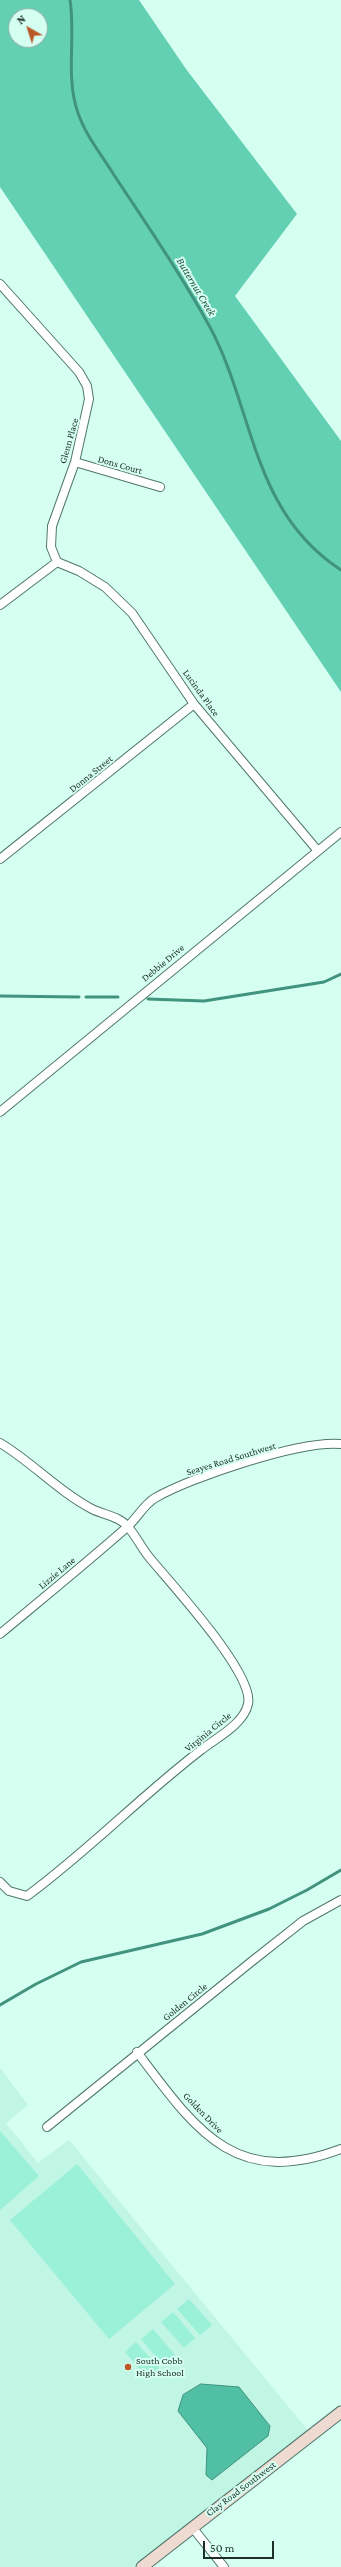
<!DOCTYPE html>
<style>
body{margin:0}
#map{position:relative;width:341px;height:2567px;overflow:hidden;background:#d5fff1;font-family:"Crimson Pro",serif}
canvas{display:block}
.north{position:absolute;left:8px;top:8px;width:40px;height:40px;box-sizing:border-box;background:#d5fff1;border:1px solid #8baba1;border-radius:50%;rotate:321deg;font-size:11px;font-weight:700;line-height:16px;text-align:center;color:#1d2d28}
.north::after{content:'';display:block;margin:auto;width:14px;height:18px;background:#bc5726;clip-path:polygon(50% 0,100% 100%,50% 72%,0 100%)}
.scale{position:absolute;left:203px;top:2541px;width:71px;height:18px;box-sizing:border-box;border:2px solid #1d2d28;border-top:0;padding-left:5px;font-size:12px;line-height:14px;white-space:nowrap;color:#1d2d28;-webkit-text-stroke:3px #d5fff1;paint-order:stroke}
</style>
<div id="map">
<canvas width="341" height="2567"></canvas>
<div class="north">N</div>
<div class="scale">50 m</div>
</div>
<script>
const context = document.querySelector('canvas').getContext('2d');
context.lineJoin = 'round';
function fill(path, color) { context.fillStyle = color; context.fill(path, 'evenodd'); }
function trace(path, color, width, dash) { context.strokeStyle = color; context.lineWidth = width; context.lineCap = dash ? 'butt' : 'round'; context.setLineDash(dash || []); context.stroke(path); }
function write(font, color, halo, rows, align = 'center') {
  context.font = font + ' "Crimson Pro",serif'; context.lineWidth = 4; context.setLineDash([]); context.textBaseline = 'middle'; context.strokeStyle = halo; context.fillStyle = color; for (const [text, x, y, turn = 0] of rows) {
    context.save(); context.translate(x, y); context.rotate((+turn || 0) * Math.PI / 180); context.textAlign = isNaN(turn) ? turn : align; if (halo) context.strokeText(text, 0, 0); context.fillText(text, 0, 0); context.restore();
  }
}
fill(new Path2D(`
 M0 2068 28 2105 6 2123 38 2163 69 2140 315 2439 149 2567H0Z`), '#c1f5e4');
fill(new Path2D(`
 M0 2131 39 2176 0 2210Z
 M77 2164 175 2284 109 2339 10 2220Z
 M189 2299 212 2325 200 2335 177 2309Z
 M173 2312 195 2338 184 2348 161 2322Z
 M153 2329 175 2355 163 2365 141 2339Z
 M136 2342 159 2368 147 2378 125 2352Z`), '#9bf1d8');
fill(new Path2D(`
 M0 0H139L186 69 297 214 235 296 341 441V692L0 187ZM16 16H40V40H16Z`), '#63d0b3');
const water = new Path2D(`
 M201 2384 239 2387 270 2426 268 2436 212 2480 206 2475 207 2448 178 2411 183 2395Z`);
fill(water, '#51bfa3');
trace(water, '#41937e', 1);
trace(new Path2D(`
 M70 0C76 38 65 76 78 113 86 136 101 154 114 175 147 225 182 276 211 329 255 414 252 512 341 570
 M0 996 79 997
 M86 997H118
 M148 999 204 1001 324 982 341 974
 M0 2005 36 1984 81 1962 202 1934 269 1909 307 1890 341 1870`), '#41937e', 3);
const street = new Path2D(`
 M0 284 79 372 87 386 89 399 75 462 52 526 51 547 57 562
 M75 462 160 487
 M57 562 79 571 105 587 132 613 194 704 318 851
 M0 605 57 562
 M0 859 194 704
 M0 1112 341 832
 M0 1443C32 1462 59 1492 92 1509 104 1515 119 1516 128 1527 136 1536 141 1547 149 1557 170 1583 255 1674 248 1704 244 1724 216 1738 201 1750 141 1796 88 1851 27 1896L9 1891 0 1882
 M0 1634C42 1599 85 1564 126 1528 137 1519 143 1505 155 1498 191 1477 301 1440 341 1444
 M137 2052C196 2130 234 2189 341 2149
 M47 2127 251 1962 303 1921 341 1900
 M192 2527 224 2567`);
const secondary = new Path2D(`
 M142 2567 341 2412`);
trace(street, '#51776c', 10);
trace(secondary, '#51776c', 13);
trace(street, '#fff', 8);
trace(secondary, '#eedad1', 11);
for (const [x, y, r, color] of [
 [128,2367,4,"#bc5726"]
]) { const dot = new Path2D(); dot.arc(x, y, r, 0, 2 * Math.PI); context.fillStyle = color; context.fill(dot); trace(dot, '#d5fff1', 1.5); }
write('10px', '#1d2d28', '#d5fff1', [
 ["Glenn Place",69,441,-74],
 ["Dons Court",120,465,16],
 ["Lucinda Place",201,693,54],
 ["Donna Street",91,774,-39],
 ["Debbie Drive",163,963,-40],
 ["Seayes Road Southwest",231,1459,-17],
 ["Lizzie Lane",57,1573,-40],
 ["Virginia Circle",208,1732,-39],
 ["Golden Circle",185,2002,-39],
 ["Golden Drive",203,2113,46],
 ["Clay Road Southwest",241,2489,-37]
]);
write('10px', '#1d2d28', '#d5fff1', [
 ["South Cobb",136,2361],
 ["High School",136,2373]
], 'left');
write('italic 11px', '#245346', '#d5fff1', [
 ["Butternut Creek",196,287,59]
]);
</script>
